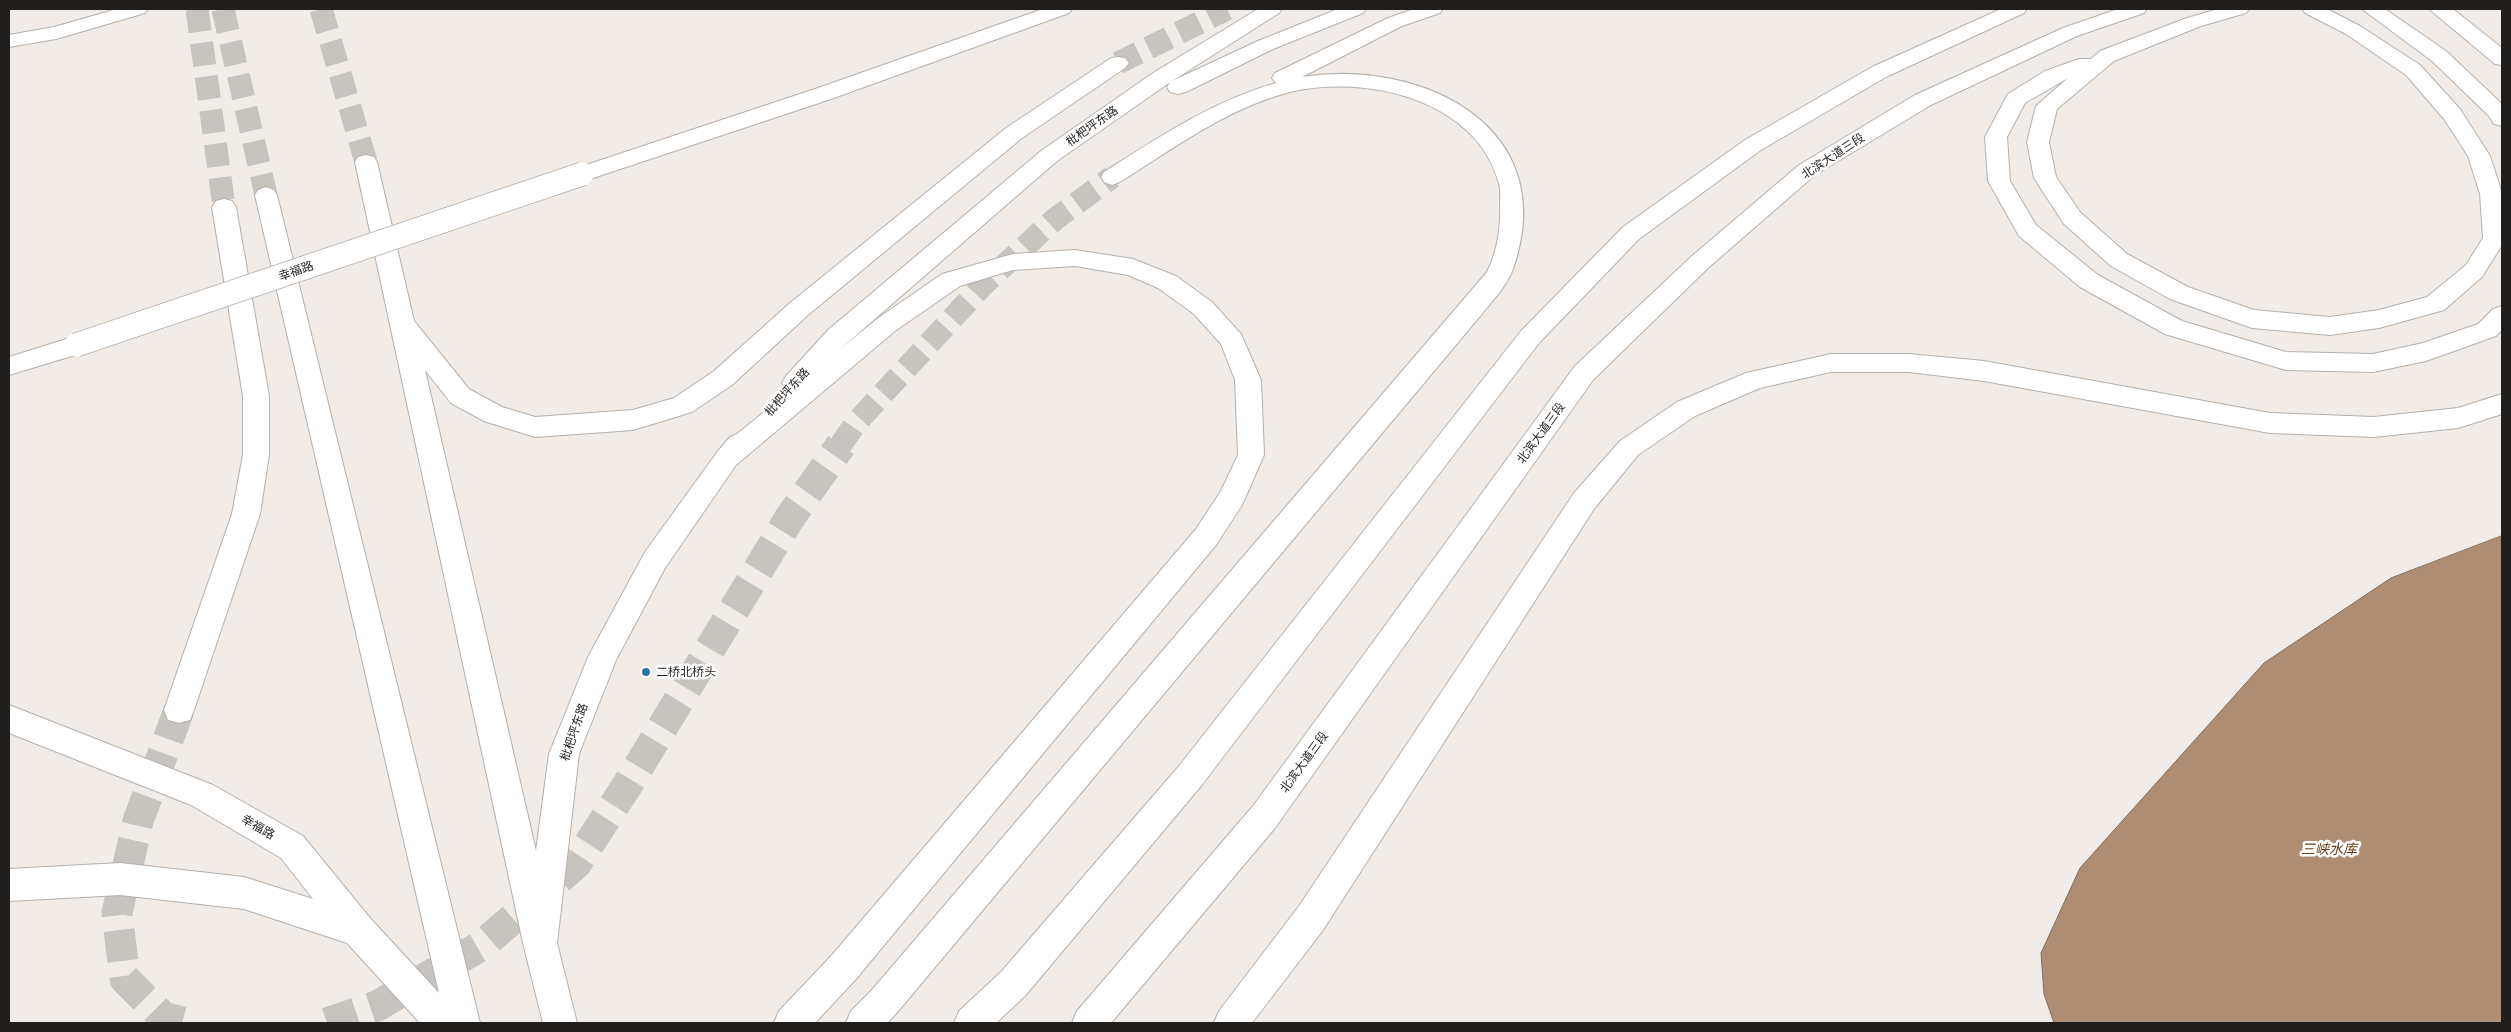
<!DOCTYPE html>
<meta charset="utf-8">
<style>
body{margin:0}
#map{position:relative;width:2511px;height:1032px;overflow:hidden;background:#f1ece7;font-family:Ubuntu,sans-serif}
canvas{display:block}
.frame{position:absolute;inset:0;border:10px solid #211f1d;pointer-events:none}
</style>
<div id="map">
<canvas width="2511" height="1032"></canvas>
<div class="frame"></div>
</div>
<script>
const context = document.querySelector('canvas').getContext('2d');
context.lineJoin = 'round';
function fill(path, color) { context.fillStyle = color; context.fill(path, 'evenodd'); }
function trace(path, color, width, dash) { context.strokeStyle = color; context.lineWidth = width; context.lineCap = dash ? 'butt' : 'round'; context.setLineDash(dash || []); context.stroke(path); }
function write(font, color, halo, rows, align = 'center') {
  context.font = font + ' Ubuntu,"Noto Sans SC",sans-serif'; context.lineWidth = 5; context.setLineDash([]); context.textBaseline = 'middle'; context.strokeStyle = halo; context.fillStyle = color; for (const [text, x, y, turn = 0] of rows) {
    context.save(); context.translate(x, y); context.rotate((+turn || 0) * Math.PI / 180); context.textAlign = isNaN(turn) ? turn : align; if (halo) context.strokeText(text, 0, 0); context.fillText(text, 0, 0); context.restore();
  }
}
const water = new Path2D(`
 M2502 536V1023H2054L2044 994 2041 953 2080 868 2264 663 2391 578Z`);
fill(water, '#ae8d72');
trace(water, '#846c58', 1);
trace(new Path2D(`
 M197 9 224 207
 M223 9 266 195
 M321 9 366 162
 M1118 63 1227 9
 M840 446 855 424 983 285 1055 219 1112 177`), '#c7c3bf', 23, [23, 11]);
trace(new Path2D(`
 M179 710 138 821 117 913 125 979 163 1017 186 1023
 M327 1023 377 1006 481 946 576 864 628 784 789 519 841 445`), '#c7c3bf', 31, [31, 15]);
const minor = new Path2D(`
 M117 9H148L145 13 56 39 9 47V35L54 27Z`);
const major = new Path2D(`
 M1043 9H1072L1069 13 831 99 590 179 582 182 574 179 571 174 574 169 815 89Z
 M1258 9H1282L1279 13 1169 83 1057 161 839 350 877 319 942 274 1013 254 1075 250 1133 259 1176 276 1212 302 1241 334 1261 380 1264 455 1242 505 1216 545 856 979 815 1023H774L779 1011 832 955 1196 529 1221 491 1238 455 1235 380 1221 344 1194 314 1158 288 1128 275 1075 266 1013 270 960 286 895 331 736 465 665 568 616 660 579 754 557 943 577 1023H543L523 943 355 162 358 157 366 155 374 157 377 162 414 321 469 389 502 407 535 417 633 410 674 398 714 371 790 303 1006 128 1111 58 1118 57 1125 58 1129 63 1125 68 1022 138 808 315 732 385 692 412 633 430 535 437 484 421 451 403 425 370 536 851 549 754 588 657 645 552 718 451 730 437 737 434 790 391 786 390 782 383 786 376 828 330 1041 151 1153 73Z
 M1338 9H1366L1363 13 1273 49 1186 92 1178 94 1170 92 1167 87 1170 82 1258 41Z
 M1414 9H1443L1440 13 1402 26 1302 77C1422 58 1563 127 1513 269 1507 286 1492 301 1481 315L895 1015 887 1023H846L851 1011 871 991 1487 272C1497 253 1501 227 1500 206 1500 199 1501 190 1499 184 1477 99 1365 74 1290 92 1228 108 1174 148 1120 182L1112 185 1104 182 1101 177 1104 172C1159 137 1213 101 1276 83L1272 78 1275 73 1388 18Z
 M2001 9H2027L2024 13 1886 77 1761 150 1639 239 1539 343 1201 786 1025 996 996 1023H954L959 1011 1001 972 1179 766 1521 331 1623 227 1745 140 1872 67Z
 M2118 9H2147L2144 13 2077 36 1931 105 1815 175 1708 268 1593 380 1275 828 1111 1023H1072L1077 1011 1253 806 1575 366 1692 256 1799 165 1915 95 2063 28Z
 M2218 9H2249L2246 13 2201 26 2114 61 2057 109 2049 142 2056 177 2080 212 2127 254 2188 287 2254 310 2330 317 2379 310 2427 297 2466 265 2483 238 2480 194 2468 156 2444 119 2406 75 2346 34 2305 13 2302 9H2327L2360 26 2420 65 2460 109 2490 156 2502 193V245L2482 277 2444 310 2379 328 2330 335 2252 328 2170 299 2111 266 2064 224 2034 178 2027 142 2036 106 2068 78 2025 103 2007 137 2010 181 2036 225 2098 275 2182 321 2286 352 2373 354 2423 343 2478 324 2493 309 2502 306V330L2496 336 2426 361 2373 372 2286 370 2165 334 2080 287 2019 236 1988 181 1985 137 2008 94 2045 71 2079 59H2091L2100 51 2187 18Z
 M2362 9H2385L2446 51 2502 104V126L2494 124 2488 115 2432 61Z
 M2429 9H2453L2502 48V65L2495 64Z
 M266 187 274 190 277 195 480 1023H420L347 943 244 909 120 895 9 901V869L120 863 244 877 313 899 281 858 191 805 9 733V705L213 785 303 836 370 918 439 993 255 195 258 190Z
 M224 199 232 201 236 207 269 396V455L260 514 194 710 190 720 179 723 168 720 164 710 232 514 243 455V396L212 207 216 201Z
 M76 336 85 338 89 345 85 352 9 375V357Z
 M1831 354H1909L1984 361 2270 413 2374 417 2458 408 2502 394V414L2458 428 2374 437 2270 433 1984 381 1909 372H1831L1760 388 1695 416 1638 455 1594 509 1323 930 1252 1023H1214L1219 1011 1299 906 1574 493 1620 441 1677 402 1746 373Z`);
trace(minor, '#b5b0ac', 2);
trace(major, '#b5b0ac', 2);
fill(minor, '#fff');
fill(major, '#fff');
const majorBridge = new Path2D(`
 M76 345 582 174`);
trace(majorBridge, '#b5b0ac', 25, []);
trace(majorBridge, '#fff', 23);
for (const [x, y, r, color] of [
 [646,672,5,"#2876a8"]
]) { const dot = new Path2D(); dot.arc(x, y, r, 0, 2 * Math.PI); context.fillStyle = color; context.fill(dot); trace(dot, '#fff', 2); }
write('12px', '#211f1d', '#fff', [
 ["枇杷坪东路",1092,126,-35],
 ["北滨大道三段",1833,156,-33],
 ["幸福路",296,271,-19],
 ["枇杷坪东路",787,392,-48],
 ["北滨大道三段",1541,433,-54],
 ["枇杷坪东路",574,732,-71],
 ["北滨大道三段",1304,762,-54],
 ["幸福路",258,827,30]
]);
write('12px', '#211f1d', '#fff', [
 ["二桥北桥头",656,672]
], 'left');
write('italic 14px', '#6a3e0f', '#fff', [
 ["三峡水库",2329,849]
]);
</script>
